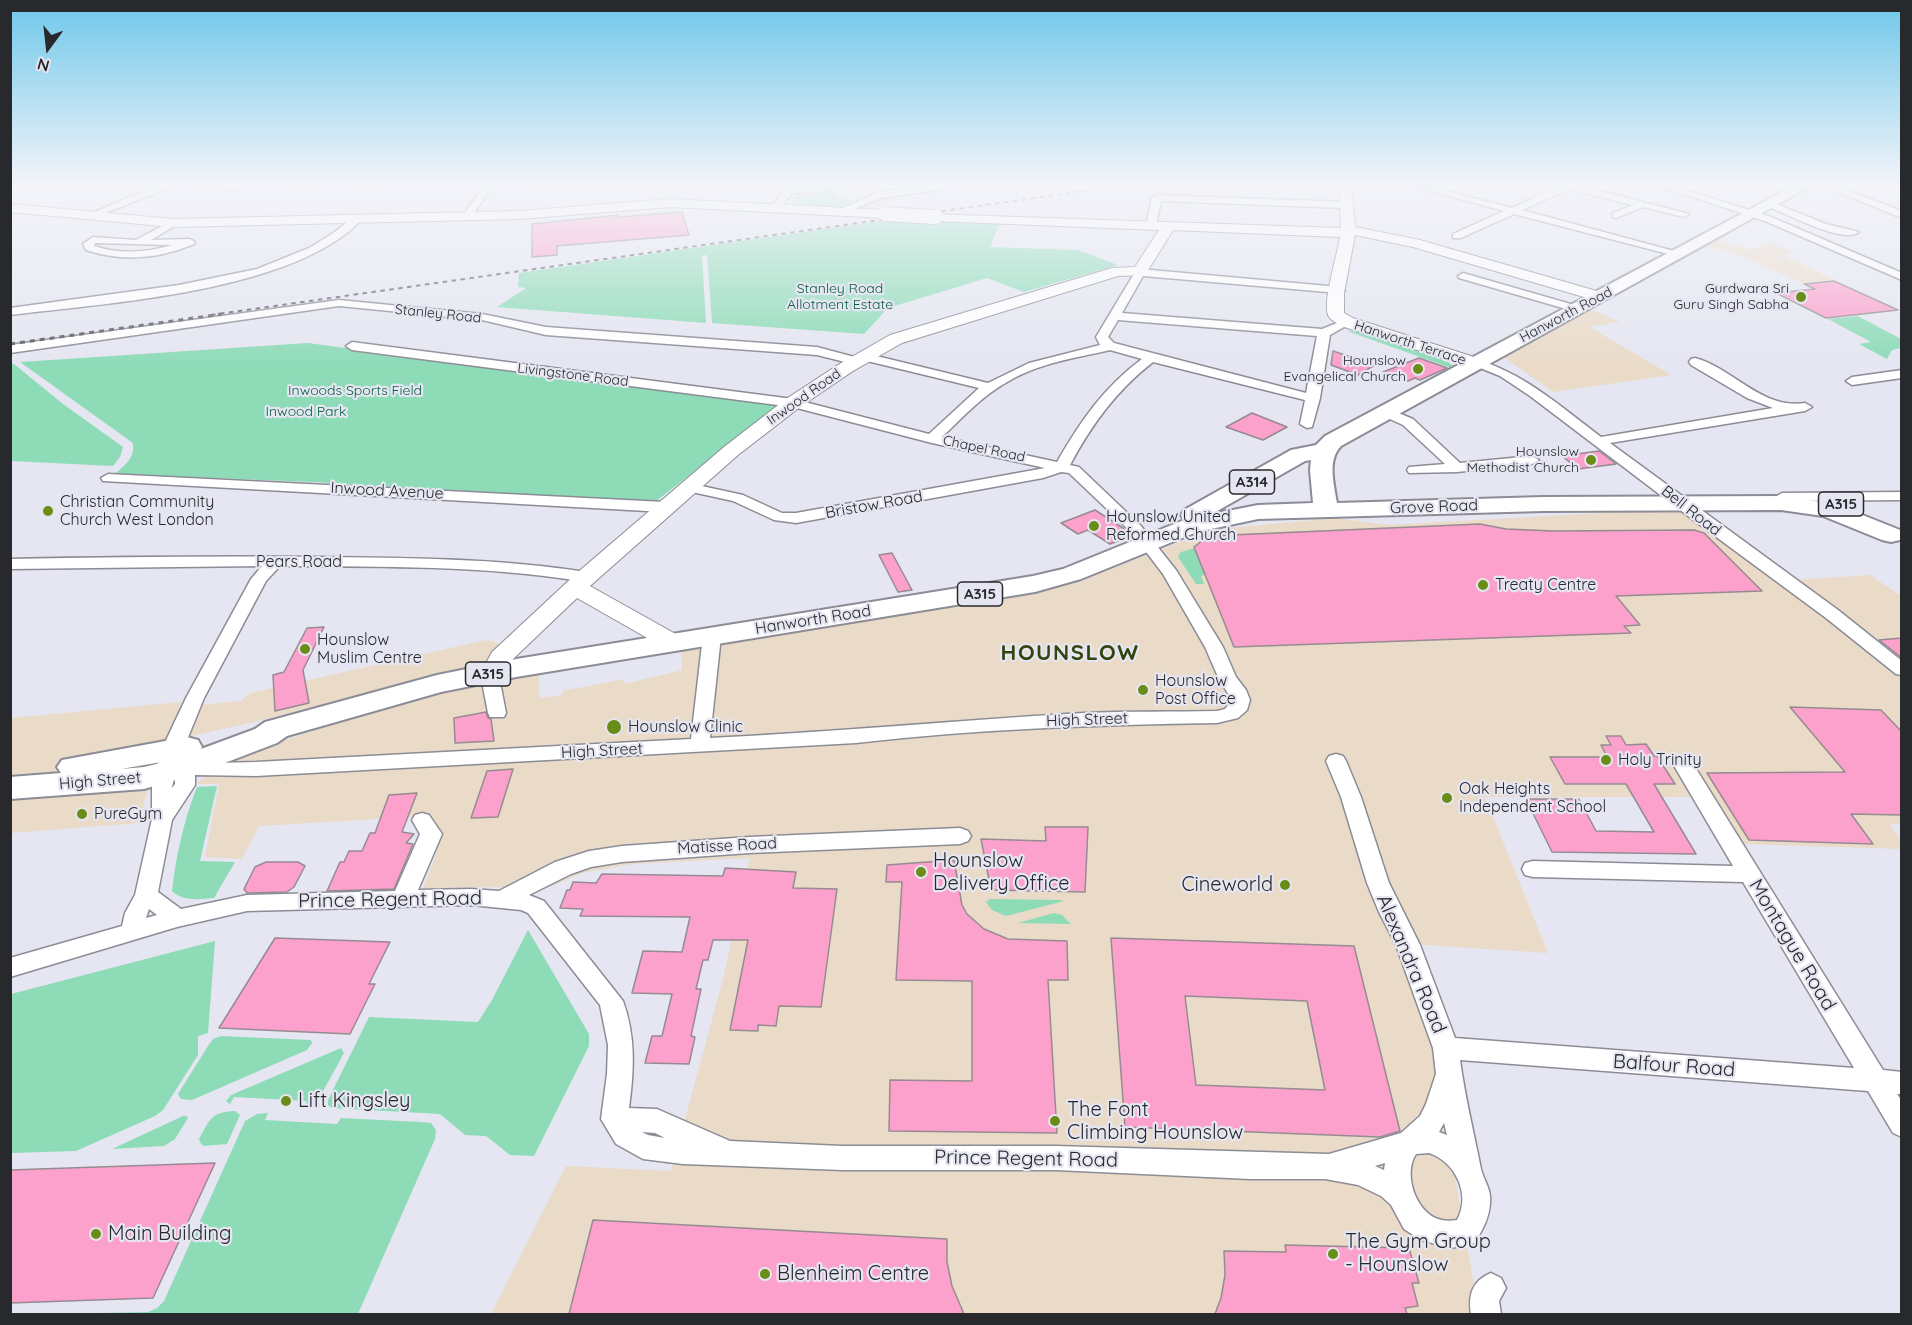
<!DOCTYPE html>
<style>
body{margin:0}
#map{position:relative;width:1912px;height:1325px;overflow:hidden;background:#e5e6f1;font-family:Quicksand,sans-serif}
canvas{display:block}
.frame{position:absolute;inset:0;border:12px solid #28292d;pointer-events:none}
.north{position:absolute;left:18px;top:18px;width:60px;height:60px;-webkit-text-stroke:4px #e5e6f1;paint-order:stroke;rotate:195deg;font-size:16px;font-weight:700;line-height:24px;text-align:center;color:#28292d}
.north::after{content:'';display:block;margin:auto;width:21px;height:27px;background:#28292d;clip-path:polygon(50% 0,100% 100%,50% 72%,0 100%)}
</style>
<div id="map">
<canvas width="1912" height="1325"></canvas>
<div class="frame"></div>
<div class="north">N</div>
</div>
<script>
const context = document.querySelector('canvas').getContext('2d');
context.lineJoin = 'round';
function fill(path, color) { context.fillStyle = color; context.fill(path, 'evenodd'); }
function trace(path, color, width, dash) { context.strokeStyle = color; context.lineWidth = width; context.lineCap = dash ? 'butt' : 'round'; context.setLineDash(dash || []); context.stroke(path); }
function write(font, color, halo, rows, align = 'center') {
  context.font = font + ' Quicksand,sans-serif'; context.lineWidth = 4.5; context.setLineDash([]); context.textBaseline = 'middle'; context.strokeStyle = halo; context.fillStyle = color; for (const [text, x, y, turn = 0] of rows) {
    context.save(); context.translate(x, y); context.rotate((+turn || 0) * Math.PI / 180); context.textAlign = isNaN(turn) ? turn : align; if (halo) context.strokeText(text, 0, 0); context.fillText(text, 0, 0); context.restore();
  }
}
fill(new Path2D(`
 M1709 237 1751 250 1772 242 1795 254 1782 255 1834 280 1803 283 1738 255 1700 245Z
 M1591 309 1620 322 1590 327 1671 375 1553 392 1504 357Z
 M1656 510 1683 511 1793 580 1870 575 1901 596V824H1890L1901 841V849L1742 844 1713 797H1485L1548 953 1395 943 1422 990 1479 1314H491L566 1166 671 1171 723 979 750 858 632 864 582 873 545 889 504 887 423 888 437 852 438 828 429 816 259 826 242 859 205 857 219 784H196L222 762 404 699 539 673V698L562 695 563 691 624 679 625 684 682 670 681 649 1008 598 1073 584 1185 540 1229 528 1336 518 1388 525Z
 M486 640 505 645 482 664 258 721 160 743 139 823 11 833V718L181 702 179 707 241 701 251 693Z`), '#eadac8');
fill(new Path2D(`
 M827 189 838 192 835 196 854 200 838 208 791 203 798 193Z
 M908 217 1000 223 990 247 1078 250 1118 265 1024 292 987 278 888 308 864 334 712 323 707 255 702 256 706 323 497 307 526 288 518 287 519 273Z
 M1858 316 1901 339V348L1892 350 1887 359 1859 344 1871 342 1828 319Z
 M1347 331H1360L1448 362 1453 366 1451 368Z
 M308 343 778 406 655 502 312 482 115 474C125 465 135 458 133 443L20 362Z
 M11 364H14L63 404 123 447 120 457 113 466 11 461Z
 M1195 548 1205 575 1201 576 1204 584H1196L1178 557 1181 552Z
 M217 786 200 861 235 862 214 898C200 899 183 902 172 891 176 855 184 820 197 787Z
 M990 899 1061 900 1064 901 1006 916 992 910 986 902Z
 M1054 913 1062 915 1071 924 1018 923Z
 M528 930 589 1034V1046L534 1156 510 1155 486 1136 465 1135 440 1114 332 1108 328 1105V1100L369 1017 478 1022 492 1000Z
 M215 941 208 1033 198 1036V1055L163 1110 155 1116 76 1151 11 1153V994Z
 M221 1036 311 1040 312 1043 307 1050 192 1100 181 1099 178 1094 208 1046 213 1039Z
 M341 1048 344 1053 316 1104 304 1108 307 1101 234 1097 230 1104 226 1101 231 1095Z
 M235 1111 240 1115 227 1144 204 1146 201 1144 199 1139C210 1120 210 1112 235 1111Z
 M268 1113 265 1120 337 1124 341 1118 420 1122 431 1123 436 1130 435 1139 358 1314H42L148 1312 157 1308 164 1301 245 1121 257 1114Z
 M183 1116H186L188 1118 175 1139 164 1146 112 1149Z`), '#8ddbb7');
const building = new Path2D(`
 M682 212 689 235 557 246V255L532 257V224L618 215V217Z
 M1834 281 1898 310 1826 318 1776 293 1815 289 1804 284Z
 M1333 351 1375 365 1358 375 1331 365Z
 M1419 358 1447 368 1420 380 1415 378 1408 381 1383 372Z
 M1252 413 1287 427 1263 440 1226 427Z
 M1599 451 1616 464 1578 469 1562 456Z
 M1095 510 1123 528 1131 536 1110 544 1088 530 1078 534 1061 523Z
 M1480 524 1506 529 1553 531 1694 530 1704 533 1762 591 1616 596 1640 625 1624 626 1631 633 1234 647 1194 547 1208 536Z
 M892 553 912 590 898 592 879 555Z
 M324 627 303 670 309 703 275 711 273 675 284 672 307 628Z
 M1902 638V658L1879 640Z
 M1790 707 1881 710 1902 732V815L1851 814 1873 844 1749 840 1707 773 1845 772Z
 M486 712 488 718 491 719 494 741 455 743 454 718Z
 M1606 736H1621L1626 745 1646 744 1654 756H1657L1675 784H1654L1696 854 1552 852 1526 799H1579L1596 831 1654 832 1626 784H1565L1550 757H1607L1601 745H1611Z
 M513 769 498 817 471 818 487 771Z
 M417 793 402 832 414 834 406 843 413 844 394 889 327 891 340 862H344L349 851H362L370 833H375L389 795Z
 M1045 827H1088L1085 892 991 890 981 839 1046 841Z
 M954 860 962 905 967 914 984 929 1008 939 1067 941 1068 980H1048L1057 1133 889 1131 890 1080 972 1081V981L896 980 902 882H886L887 865Z
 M266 862H298L305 866 294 887 287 892 247 893 244 889 255 867Z
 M725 868 796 872 793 888 837 889 821 1007 779 1006 776 1026 758 1025V1031L730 1030 748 940H713L708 960H703L696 989H701L691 1036 695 1037 689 1064 645 1063 652 1036H662L672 994 632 993 643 951 682 952 690 917 580 916 583 909 560 908 567 890H570L573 882 596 883 602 874 723 876Z
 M275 938 390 942 369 984H375L350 1034 219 1028Z
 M1111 938 1354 946 1400 1131 1380 1137 1125 1127ZM1185 996 1307 1001 1325 1090 1196 1085Z
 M215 1163 153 1298 10 1303V1170Z
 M593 1220 947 1239V1262L952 1286 964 1314H569Z
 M1285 1245 1409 1248 1419 1283H1412L1418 1306 1405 1308 1407 1314H1215L1221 1298 1225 1275 1224 1251 1286 1252Z`);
fill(building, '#fca1cc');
trace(building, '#968b90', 1.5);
const street = new Path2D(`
 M156 182H528L523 185H493L471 218 468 219 463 216 484 185 224 189 173 186 93 218 85 216 159 185Z
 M771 182C786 182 797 187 812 187 825 187 836 181 850 182L817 193H792L780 209 777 210 772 207 785 189Z
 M956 182H977L972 185 881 198 844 213 836 211 879 192Z
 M1397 182H1411L1512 208 1563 183 1580 182 1577 185 1689 214 1684 217 1643 207 1616 218 1613 217V213L1633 205 1569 189 1522 210 1685 254 1680 257 1514 214 1461 238H1453V234L1504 211Z
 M1647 182H1660L1771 217 1902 273V280L1765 221Z
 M1813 182H1825L1902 211V218Z
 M1157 195 1345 202 1350 205 1345 208 1161 201 1156 225 1151 228 1146 225 1152 198Z
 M1769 201 1826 224 1859 232C1842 245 1786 212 1766 206V202Z
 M355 216 363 218C296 292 107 303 10 315V308L179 285 257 269 309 248 332 234Z
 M173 220 178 223 176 225 151 240 190 239 195 242 194 244C159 259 122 262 86 250L83 244 93 237 136 240ZM95 243 172 245C147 253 119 254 94 246Z
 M1140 269 1339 287 1345 290 1339 293 1143 276 1122 313 1322 329 1347 319 1353 322 1330 335 1320 398 1312 427 1307 428 1300 424 1305 400 1153 362C1116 391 1092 424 1070 465L1079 467 1141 526 1176 570 1223 647 1236 677 1246 690 1250 700 1247 710 1238 718 1217 723C1096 725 976 729 856 743L256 776 195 775V785L172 820 158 892 181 909 247 895 395 891 420 834 412 820 415 815 422 813 429 815 442 834 418 890 471 889 499 891 555 862 589 851 622 846 749 837 960 828 968 831 971 836 968 841 960 844 749 853 622 862 591 867 571 874 529 895 544 901 623 1001C636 1037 634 1071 629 1108L657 1109 730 1141 842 1146H1056L1329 1154 1401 1133 1420 1116 1426 1104 1436 1074 1433 1048 1396 945 1379 912 1367 883 1341 797 1326 761 1329 756 1336 754 1343 756 1346 761 1361 797 1389 883 1420 945 1455 1038 1854 1068 1743 882 1533 877 1525 875 1522 869 1525 863 1533 861 1733 866 1673 764 1676 759 1683 757 1690 759 1883 1070 1902 1072V1094H1897L1902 1101V1137L1893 1133 1868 1091 1460 1060C1465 1097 1474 1133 1481 1169 1484 1181 1492 1190 1490 1204 1489 1219 1482 1230 1475 1243L1451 1248 1421 1240 1404 1229 1391 1205 1381 1196 1358 1185 1325 1179H1250L1056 1170H842L683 1164 643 1159 616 1144 601 1119 607 1074 608 1045 600 1005 528 913 521 910 471 905 247 911 177 927 10 977V958L122 926 125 913 135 895 152 819V787L161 751 186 698 251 579 262 566 10 569V559C113 557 216 556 319 557 408 558 497 558 586 572L594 577 586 582C485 565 382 567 280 566L266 581 204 698 178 762 185 760 216 763 256 762 691 739 703 636 706 632H718L721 636 710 738C835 732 960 720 1084 713 1128 711 1173 712 1217 711L1225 709 1232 700 1219 679 1205 647 1163 574 1131 532 1069 473 1061 472 1043 478 796 523 774 520 733 501 683 490 681 487 688 483 743 495 782 513H796L1045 468 932 443 793 407 352 350 346 346 352 342 793 399 929 434 979 388 863 360 857 365 817 355 546 335 482 320 339 306 10 353V345L339 300 482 314 546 327 817 347 858 358 864 353 988 383 1029 363 1100 345 1096 337 1135 272ZM1118 320 1317 336 1306 393 1114 343 1108 337ZM1110 350 1142 359C1104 387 1080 422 1057 462L942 437C963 417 983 395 1009 381 1039 363 1076 358 1110 350ZM175 775V784L172 788V787ZM149 909 157 915 146 918ZM1444 1123 1447 1135 1439 1132ZM642 1132 655 1133 665 1138 648 1135ZM1429 1153C1456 1162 1471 1195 1457 1220 1450 1221 1443 1221 1438 1219 1415 1211 1403 1173 1416 1154ZM1385 1163 1384 1170 1375 1166Z
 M1463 273 1581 307 1583 309 1577 312 1573 311 1459 278 1458 276Z
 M1695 358C1733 368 1762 410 1805 403L1812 407 1805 411 1610 443 1838 610 1902 661V675L1896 674 1826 618 1696 522 1530 396 1500 376 1468 363 1474 359C1523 372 1561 407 1601 437L1773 408 1747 398 1691 365 1689 362 1691 359Z
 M1902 370V378L1852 385 1846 381 1852 377Z
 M1384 407 1413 419 1460 463 1532 456 1539 460 1532 464 1457 472 1409 473 1407 470 1409 467 1445 464 1403 425 1379 414 1377 411Z
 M108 474 665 502 673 507 665 512 103 481 101 478Z
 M1902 492V500L1782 501 1775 497 1782 493Z
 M494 667 500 669 503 673 500 682 506 713 504 717H490L488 713 482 682 488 669Z
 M1491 1273 1501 1278 1506 1288 1499 1301 1501 1314H1471C1468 1295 1472 1281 1491 1273Z`);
const secondary = new Path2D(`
 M1339 182H1351L1355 227 1420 240 1607 294 1609 297 1601 302 1413 247 1355 235 1344 293V313L1353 318 1480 359 1483 363 1480 367 1474 368 1341 326C1338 323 1332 321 1329 317 1321 305 1338 253 1340 237L1173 230 1145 275 1118 276 902 343 853 371 800 407 738 455 590 586 681 637 684 642 681 647 672 649 663 647 577 598 512 660 503 679 494 681 485 679 481 673 492 652 578 572 724 447 786 399 841 363 890 335 1112 268 1135 267 1159 230 935 221 930 220 928 217 930 214 1341 228Z
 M670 199 885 210 892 214 885 218 670 207 519 219 173 227 10 212V204L173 219 519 211Z`);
const primary = new Path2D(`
 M1801 182H1818L1341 446C1327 460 1334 484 1337 503L1543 497 1781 496 1835 504 1900 530V540L1891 542 1882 540 1823 516 1781 510 1543 511 1258 519 1197 532 1081 579 1035 592 516 677 441 692 287 736 277 743 196 774 144 789 10 799V777L61 773 57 767 62 760 187 737 198 740 202 747 201 749 255 729 265 722 437 675 516 659 1033 576 1063 569 1184 520 1181 515 1184 510 1291 450 1316 445 1325 436ZM1311 460 1310 470 1313 503 1258 505 1212 514 1305 461ZM173 760 144 767 121 769Z`);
trace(street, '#8b8c96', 3);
trace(secondary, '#8b8c96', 2);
trace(primary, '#8b8c96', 4);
fill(street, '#fff');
fill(secondary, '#fff');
fill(primary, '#fff');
trace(new Path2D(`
 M211 315 1147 182`), '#5c5d63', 2, [4.5, 4.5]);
trace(new Path2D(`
 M10 344 222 314`), '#5c5d63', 3, [5, 5]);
const secondaryBridge = new Path2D(`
 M885 214 935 217`);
trace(secondaryBridge, '#8b8c96', 16, []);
trace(secondaryBridge, '#fff', 14);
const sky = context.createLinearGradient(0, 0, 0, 367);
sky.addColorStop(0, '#6ec7ea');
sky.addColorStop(0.5, '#f3f4f9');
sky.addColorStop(1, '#f3f4f900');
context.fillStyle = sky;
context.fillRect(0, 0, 1912, 367);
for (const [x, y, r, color] of [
 [1801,297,6,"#698d17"],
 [1418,369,6,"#698d17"],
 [1591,460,6,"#698d17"],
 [48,511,6,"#698d17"],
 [1094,526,6,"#698d17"],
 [1483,585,6,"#698d17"],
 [305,649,6,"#698d17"],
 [1143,690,6,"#698d17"],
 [614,727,8,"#698d17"],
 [1606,760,6,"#698d17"],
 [1447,798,6,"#698d17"],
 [82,814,6,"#698d17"],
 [921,872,6,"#698d17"],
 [1285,885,6,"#698d17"],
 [286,1101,6,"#698d17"],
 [1055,1121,6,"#698d17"],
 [96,1234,6,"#698d17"],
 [1333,1254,6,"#698d17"],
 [765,1274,6,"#698d17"]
]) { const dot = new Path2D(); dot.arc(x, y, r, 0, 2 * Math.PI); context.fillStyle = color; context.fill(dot); trace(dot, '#e5e6f1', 2); }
write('14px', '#0a6044', '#e5e6f1', [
 ["Stanley Road",840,289],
 ["Allotment Estate",840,305],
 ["Inwoods Sports Field",355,391],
 ["Inwood Park",306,412]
]);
write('14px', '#28292d', '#e5e6f1', [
 ["Gurdwara Sri",1789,289],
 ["Guru Singh Sabha",1789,305],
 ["Hounslow",1406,361],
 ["Evangelical Church",1406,377],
 ["Hounslow",1579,452],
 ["Methodist Church",1579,468]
], 'right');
write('14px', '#28292d', '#e5e6f1', [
 ["Stanley Road",438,314,6],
 ["Hanworth Road",1566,315,-28],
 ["Hanworth Terrace",1410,343,18],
 ["Livingstone Road",573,375,7],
 ["Inwood Road",804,397,-35],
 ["Chapel Road",984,449,12]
]);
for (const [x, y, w] of [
 [1252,482,45],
 [1841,504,45],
 [980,594,45],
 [488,674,45]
]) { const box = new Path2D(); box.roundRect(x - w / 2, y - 12, w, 24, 4.5); context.fillStyle = '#e5e6f1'; context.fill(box); trace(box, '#28292d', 1.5); }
write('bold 15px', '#28292d', null, [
 ["A314",1252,482],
 ["A315",1841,504],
 ["A315",980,594],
 ["A315",488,674]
]);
write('16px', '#28292d', '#e5e6f1', [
 ["Inwood Avenue",387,491,3],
 ["Bristow Road",874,505,-10],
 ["Grove Road",1434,507,-2],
 ["Bell Road",1691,511,38],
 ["Pears Road",299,562],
 ["Hanworth Road",813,620,-9],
 ["High Street",1087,720,-2],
 ["High Street",602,751,-3],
 ["High Street",100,781,-5],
 ["Matisse Road",727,846,-3]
]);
write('16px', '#28292d', '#e5e6f1', [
 ["Christian Community",60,502],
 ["Church West London",60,520],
 ["Hounslow United",1106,517],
 ["Reformed Church",1106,535],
 ["Treaty Centre",1495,585],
 ["Hounslow",317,640],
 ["Muslim Centre",317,658],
 ["Hounslow",1155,681],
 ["Post Office",1155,699],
 ["Hounslow Clinic",628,727],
 ["Holy Trinity",1618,760],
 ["Oak Heights",1459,789],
 ["Independent School",1459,807],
 ["PureGym",94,814]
], 'left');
write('20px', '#28292d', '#e5e6f1', [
 ["Hounslow",933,861],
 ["Delivery Office",933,884],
 ["Cineworld",1273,885,"right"],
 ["Lift Kingsley",298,1101],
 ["The Font",1067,1110],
 ["Climbing Hounslow",1067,1133],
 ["Main Building",108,1234],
 ["The Gym Group",1345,1242],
 ["- Hounslow",1345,1265],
 ["Blenheim Centre",777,1274]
], 'left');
write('20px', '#28292d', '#e5e6f1', [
 ["Prince Regent Road",390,900,-1],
 ["Montague Road",1792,945,59],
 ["Alexandra Road",1411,964,67],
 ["Balfour Road",1674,1066,4],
 ["Prince Regent Road",1026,1159,1]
]);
context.letterSpacing = '1.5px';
write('bold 22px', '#33450f', '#e5e6f1', [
 ["HOUNSLOW",1070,653]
]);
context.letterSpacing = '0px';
</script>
